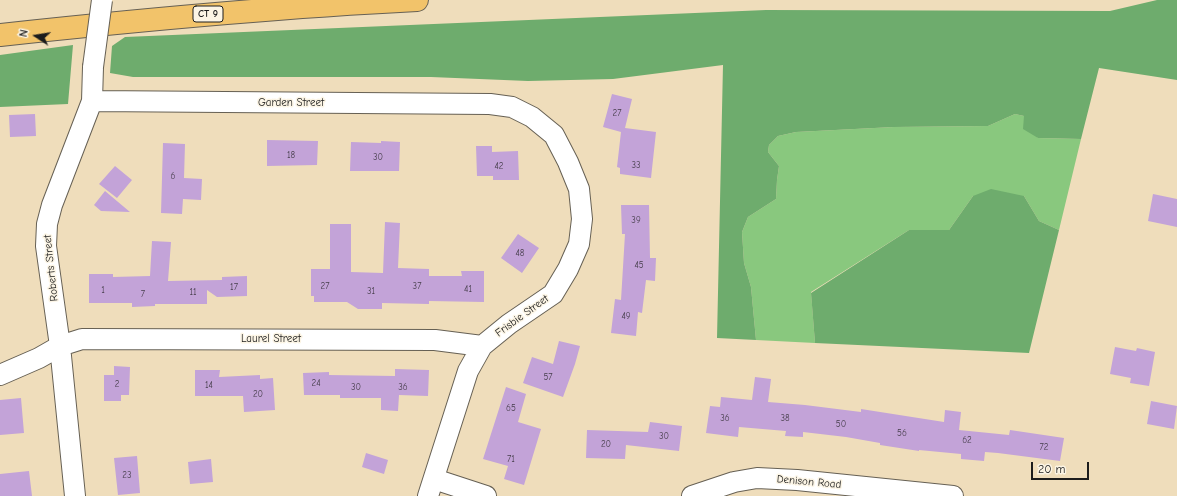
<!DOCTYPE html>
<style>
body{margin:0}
#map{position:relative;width:1177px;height:496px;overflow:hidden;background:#efddbb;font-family:"Comic Neue",sans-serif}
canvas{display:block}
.north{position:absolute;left:16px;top:16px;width:40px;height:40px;-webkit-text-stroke:3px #fcf5e5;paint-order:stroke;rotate:282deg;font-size:11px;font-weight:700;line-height:16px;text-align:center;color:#1c1c1c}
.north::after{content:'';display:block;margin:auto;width:14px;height:18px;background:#1c1c1c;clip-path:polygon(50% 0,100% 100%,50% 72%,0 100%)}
.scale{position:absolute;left:1031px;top:462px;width:58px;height:18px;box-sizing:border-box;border:2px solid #1c1c1c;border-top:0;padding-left:5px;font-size:12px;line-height:14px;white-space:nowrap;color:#1c1c1c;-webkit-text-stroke:3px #fcf5e5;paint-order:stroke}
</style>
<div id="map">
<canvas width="1177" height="496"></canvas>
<div class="north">N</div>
<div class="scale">20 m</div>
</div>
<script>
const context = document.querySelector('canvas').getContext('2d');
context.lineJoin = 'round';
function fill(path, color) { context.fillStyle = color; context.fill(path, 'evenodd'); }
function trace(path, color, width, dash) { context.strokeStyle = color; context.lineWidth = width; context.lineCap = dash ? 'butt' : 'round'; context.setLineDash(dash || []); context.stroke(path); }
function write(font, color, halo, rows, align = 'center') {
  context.font = font + ' "Comic Neue",sans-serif'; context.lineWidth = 3; context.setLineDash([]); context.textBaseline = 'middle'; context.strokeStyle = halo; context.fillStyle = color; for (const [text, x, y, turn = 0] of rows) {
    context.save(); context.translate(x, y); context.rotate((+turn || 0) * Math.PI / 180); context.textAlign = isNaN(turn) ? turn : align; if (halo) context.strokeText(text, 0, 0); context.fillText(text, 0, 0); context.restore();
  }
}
fill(new Path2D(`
 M1015 114 1024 116 1038 138 1081 139 1059 230 1039 221 1024 196H973L949 230H909L811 292 815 343 756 340 751 287 744 263 742 232 748 217 776 199 777 180 779 166 768 152 769 145 778 136 796 132 894 127 988 126Z`), '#89c87e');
fill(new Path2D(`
 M1157 0H1177V80L1099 68 1081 139 1038 138 1023 129 1024 116 1015 114 988 126 894 127 796 132 778 136 769 145 768 152 779 166 777 180 776 199 748 217 742 232 744 263 751 287 756 340 717 338 723 65 613 79 528 81 431 77H133L110 73 112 46 125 37 766 10 1110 11Z
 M73 45 68 104 0 107V55Z
 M991 189 1024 196 1039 221 1059 230 1029 353 815 343 811 293 909 230H949L973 196Z`), '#6eac6d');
fill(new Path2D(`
 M612 94 632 99 625 128 656 132 651 178 620 174V168L617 167 621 132 603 127Z
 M35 114 36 136 10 137 9 115Z
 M267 140 318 141 317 165 267 166Z
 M381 141 400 142 399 171H350L351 142 381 143Z
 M163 143 185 144 184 178 202 179 201 200 183 199 182 214 161 213Z
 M476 146H492V152L518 151 519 180H493V176H477Z
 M115 166 132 180 117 198 99 184Z
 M105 191 130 212 101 211 94 205Z
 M1153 194 1177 199V227L1148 221Z
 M621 205H649L650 258H656L655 281 646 280 642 313 638 312 636 336 611 333 615 299 621 300 625 234H622Z
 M385 222 400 223 398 268 429 269V276H462L461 271H484V302L429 301V304L382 303V309H358L347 302H314V296H311V269H330V224H351V272L383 273Z
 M518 234 539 248 522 273 501 258Z
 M152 241 171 242 168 281 222 280V277L247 276V296L217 297 207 290V304H155V306L132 307V303H89V274H113V277L150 276Z
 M559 341 580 346 575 364 563 397 523 383 532 357 553 364Z
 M1115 347 1136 351 1137 348 1155 352 1149 386 1130 383 1131 378 1110 374Z
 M114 366 130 367 129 395H121V401H104V375H114Z
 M395 369 429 370 428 396 399 395 398 411 381 410V398H340V395H304L303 373 329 372V375L395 376Z
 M195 370H220L219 377 260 375V379L273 378 275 410 244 412 243 396H195Z
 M755 377 771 379 768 402 805 405 861 412V409L944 422 945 410 961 412 959 430 1009 435 1010 430 1064 438 1060 461 998 453 985 452 984 461 961 459V454L919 450V451L880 445V443L846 437 803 432V437L785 436 786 431 739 427 738 437 706 433 710 406 720 407 721 397 752 400Z
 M506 387 526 394 518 422 541 429 524 485 504 479 508 466 483 459Z
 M21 398 24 433 0 435V400Z
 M1151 401 1177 406 1174 429 1147 424Z
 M650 422 682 426 679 451 626 445 625 459 586 458 587 430 648 432Z
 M366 453 388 460 384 474 362 467Z
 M137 456 140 493 118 495 114 458Z
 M211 459 213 482 190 484 188 462Z
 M29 471 32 496H0V474Z`), '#c3a3d8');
const street = new Path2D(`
 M92 101 490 104 512 107 532 117 554 135 568 162 579 189 582 219 579 244 568 269 553 294 509 324 482 346 468 371 428 496
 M0 375 39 358 60 346 82 339 435 340 482 346
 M434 479 486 496
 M75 496 60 346 46 246 47 224 52 205 92 101 93 67
 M692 496 734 482 757 478 797 480 953 496`);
const highway = new Path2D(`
 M0 35C139 20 277 7 417 0`);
trace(street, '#666054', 22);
trace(highway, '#666054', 24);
trace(street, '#fff', 20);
trace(highway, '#f2c36a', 22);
const streetBridge = new Path2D(`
 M93 67 102 0`);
trace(streetBridge, '#666054', 22, []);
trace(streetBridge, '#fff', 20);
write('9px', '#463e4b', null, [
 ["27",617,113],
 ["18",291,155],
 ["30",378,157],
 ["33",636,165],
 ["42",499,166],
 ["6",173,176],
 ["39",636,220],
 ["48",520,253],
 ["45",639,265],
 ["27",325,286],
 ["37",417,286],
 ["17",234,287],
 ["41",468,289],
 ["1",103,290],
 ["31",371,291],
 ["11",193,292],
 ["7",143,294],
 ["49",626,316],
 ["57",548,377],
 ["24",316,383],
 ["2",117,384],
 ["14",209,385],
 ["30",356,387],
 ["36",403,387],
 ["20",258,394],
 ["65",511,408],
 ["36",725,418],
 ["38",785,418],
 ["50",841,424],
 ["56",902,433],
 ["30",664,436],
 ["62",967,440],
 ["20",606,444],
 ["72",1044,447],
 ["71",511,459],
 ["23",127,475]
]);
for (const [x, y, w] of [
 [208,14,30]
]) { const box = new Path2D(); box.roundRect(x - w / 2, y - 8, w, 16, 3); context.fillStyle = '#fcf5e5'; context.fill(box); trace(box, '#1c1c1c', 1); }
write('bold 10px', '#1c1c1c', null, [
 ["CT 9",208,14]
]);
write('11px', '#1c1c1c', '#fcf5e5', [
 ["Garden Street",291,103],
 ["Roberts Street",51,268,-96],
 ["Frisbie Street",522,316,-36],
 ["Laurel Street",271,339],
 ["Denison Road",809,482,5]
]);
</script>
